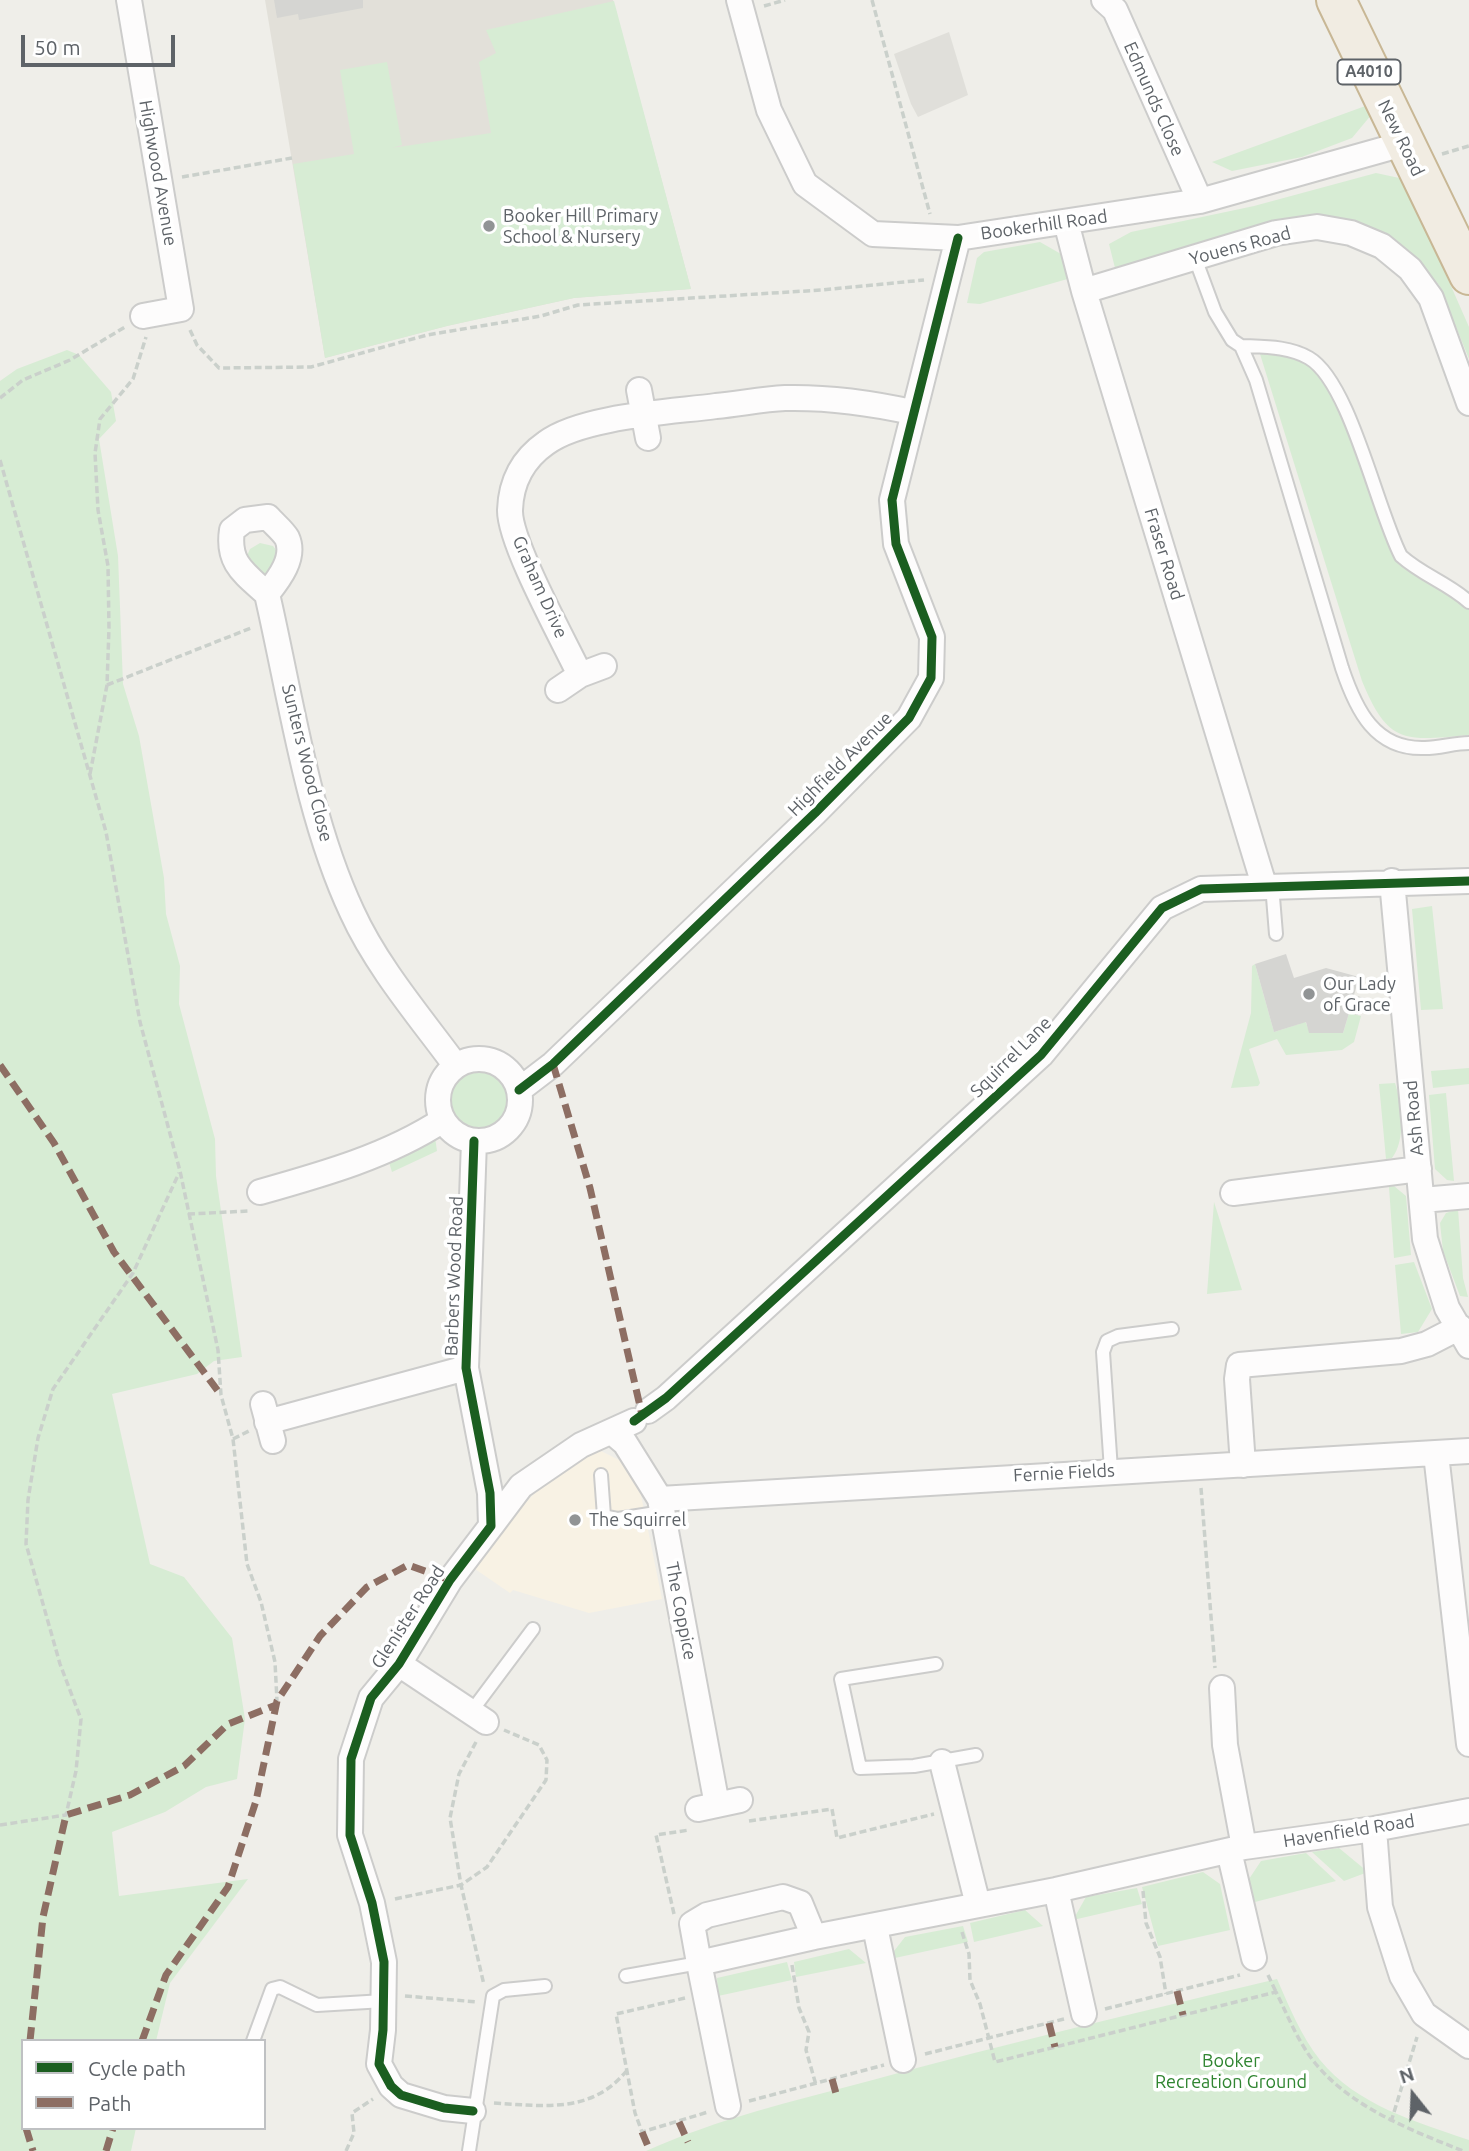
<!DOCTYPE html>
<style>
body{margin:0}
#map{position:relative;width:1469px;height:2151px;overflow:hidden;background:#efeee9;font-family:Ubuntu,sans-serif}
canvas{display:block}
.legend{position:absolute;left:21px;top:2039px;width:245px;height:91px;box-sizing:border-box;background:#fff;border:2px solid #bfc1c3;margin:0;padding:9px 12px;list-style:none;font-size:21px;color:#5e6368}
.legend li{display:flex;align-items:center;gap:14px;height:35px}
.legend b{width:35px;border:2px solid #bfc1c3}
.north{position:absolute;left:1378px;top:2060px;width:70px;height:70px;-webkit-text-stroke:5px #fff;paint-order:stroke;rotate:342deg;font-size:19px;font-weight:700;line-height:28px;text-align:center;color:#5e6368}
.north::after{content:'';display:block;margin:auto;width:24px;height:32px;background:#5e6368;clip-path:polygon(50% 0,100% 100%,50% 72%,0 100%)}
.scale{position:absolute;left:21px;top:35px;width:154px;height:32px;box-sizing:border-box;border:4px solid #5e6368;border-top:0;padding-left:9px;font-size:21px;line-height:24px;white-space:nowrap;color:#5e6368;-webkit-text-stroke:5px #fff;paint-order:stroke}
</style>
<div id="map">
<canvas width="1469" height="2151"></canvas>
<ul class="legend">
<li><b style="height:9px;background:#1b5e20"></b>Cycle path</li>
<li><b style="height:9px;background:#8d6e63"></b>Path</li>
</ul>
<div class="north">N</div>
<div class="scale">50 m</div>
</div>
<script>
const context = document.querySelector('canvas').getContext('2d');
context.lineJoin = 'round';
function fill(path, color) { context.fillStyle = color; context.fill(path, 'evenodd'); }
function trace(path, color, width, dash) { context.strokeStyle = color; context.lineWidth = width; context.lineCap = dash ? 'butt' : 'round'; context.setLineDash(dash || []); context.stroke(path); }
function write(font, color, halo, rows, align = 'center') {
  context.font = font + ' Ubuntu,sans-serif'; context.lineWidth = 7; context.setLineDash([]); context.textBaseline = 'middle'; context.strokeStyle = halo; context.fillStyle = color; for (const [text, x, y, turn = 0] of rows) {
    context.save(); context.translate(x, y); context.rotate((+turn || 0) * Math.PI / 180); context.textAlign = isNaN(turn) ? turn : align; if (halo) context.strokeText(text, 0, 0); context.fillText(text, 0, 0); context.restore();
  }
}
fill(new Path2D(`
 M599 1450 631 1466 641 1495 662 1599 589 1613 513 1590 510 1593 475 1569 503 1526 535 1493 560 1472Z`), '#f8f2e4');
fill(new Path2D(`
 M949 32 968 95 918 117 911 104 894 54Z`), '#e0dfda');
fill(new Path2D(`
 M265 0H613L691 289 574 298 447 326 325 358Z`), '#e2e0d9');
fill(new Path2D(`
 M614 1 691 289 574 298 447 326 325 358 293 164 354 154 340 70 387 62 402 145 392 148 491 133 479 62 496 53 486 30Z
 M1368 105 1372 114 1352 138 1302 157 1232 171 1212 162Z
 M1376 173 1404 179 1469 327V359L1439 285 1417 260 1363 224 1328 220 1116 272 1109 244 1131 232 1254 206Z
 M1040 242 1068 258 1071 278 980 304 967 303 977 258 984 252Z
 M1269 349 1325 368 1401 550C1420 571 1450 576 1469 597V735C1405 741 1388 745 1362 681L1260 354Z
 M67 350 79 355 111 392 116 421 99 439 118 556 123 684 139 736 164 878 166 914 180 966 179 1004 215 1139 216 1176 242 1357 214 1361 197 1374 112 1394 150 1564 184 1577 232 1638 245 1719 237 1779 206 1787 165 1812 112 1832 119 1896 248 1879 170 1983 156 2041H23V2128H136L131 2151H0V381L17 369Z
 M260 543 273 546 280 555 268 579 245 560 250 549Z
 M1432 906 1443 1009 1421 1010 1412 909Z
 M1255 964 1274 1032 1299 1024 1304 1018 1310 1033H1343L1349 1013 1361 1016 1354 1042 1342 1050 1286 1055 1277 1039 1249 1049 1260 1083 1258 1086 1231 1088 1251 1013 1252 966Z
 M450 1098a32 32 0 1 1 64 0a32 32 0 1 1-64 0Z
 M1469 1068V1084L1433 1088 1431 1071Z
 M1395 1083C1402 1104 1406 1141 1392 1158L1386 1159 1379 1084Z
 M1446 1093 1454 1181 1447 1180 1435 1169 1429 1095Z
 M435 1137 437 1151 392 1172 388 1159Z
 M1394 1186 1406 1196 1411 1255 1394 1258 1389 1187Z
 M1214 1202 1242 1290 1207 1294Z
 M1458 1209 1463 1278 1468 1297 1460 1296 1443 1251 1440 1223 1446 1213Z
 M1414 1262 1432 1309 1418 1332 1401 1334 1395 1265Z
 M1339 1848 1368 1872 1344 1881 1312 1852Z
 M1306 1853 1336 1881 1255 1902 1249 1879 1261 1861Z
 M1203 1872 1220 1884 1230 1930 1158 1946 1142 1887Z
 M1137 1888 1142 1904 1073 1920 1086 1897Z
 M1025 1910 1043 1926 974 1942 970 1923Z
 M963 1926 968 1942 895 1958 894 1951 905 1937Z
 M849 1949 866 1963 796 1977 794 1962Z
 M787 1962 792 1980 718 1996 717 1978Z
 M1277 1979C1289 2006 1301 2036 1320 2060 1356 2105 1417 2122 1469 2140V2151H646C717 2119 793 2101 869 2081 1004 2044 1140 2012 1277 1979Z`), '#d7ecd4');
fill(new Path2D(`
 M274 0H363V8L299 20 298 14 277 18Z
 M1286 954 1294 978 1326 968 1359 977 1354 995 1364 998 1358 1015 1349 1013 1343 1033H1309L1306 1022 1274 1032 1255 964Z`), '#d5d5d2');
const lane = new Path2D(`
 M1195 258 1215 312 1232 340 1241 346 1256 380 1342 668C1356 710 1375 750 1425 748 1440 748 1454 743 1469 743
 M1241 346C1263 347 1289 346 1309 358 1350 382 1377 510 1401 556 1422 575 1448 583 1469 602
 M1272 885 1276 934
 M1111 1470 1103 1352 1107 1341 1118 1336 1172 1329
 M601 1475 604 1516 618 1519 662 1512
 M936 1664 841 1679 860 1768 914 1766 976 1755
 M471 1712 533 1629
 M626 1976 699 1963
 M253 2041 272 1989 280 1987 317 2005 384 2001
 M469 2151 493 1996 504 1990 545 1986`);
const street = new Path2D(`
 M129 0 181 309 143 316
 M739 0 769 110 805 184 873 234 958 238 1200 201 1403 144
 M1104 0 1115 10 1200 201
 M1066 222 1084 291 1264 885
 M1084 291 1276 233 1317 227 1351 233 1382 246 1410 269 1431 298 1469 403
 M639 390 648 438
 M267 594C278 580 296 558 287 538 283 531 273 523 268 517L245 520 232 530C227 563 244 573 267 594 291 698 307 816 352 912 377 967 420 1017 456 1066
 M580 675C564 641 509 542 510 510 511 481 523 459 546 443 582 416 672 412 716 406 739 404 762 399 785 398 827 397 871 403 912 412
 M558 690 580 675 604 666
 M1392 881 1425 1239 1447 1308 1469 1346
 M438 1100a41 41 0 1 1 82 0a41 41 0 1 1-82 0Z
 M519 1090 553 1064 815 813 909 718 931 678 932 637 896 544 892 500 958 238
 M260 1192C324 1174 388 1156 443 1120
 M1233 1193 1419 1169
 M1422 1200 1469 1196
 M263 1404 273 1441
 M648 1411 666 1398 1041 1055 1162 908 1201 889 1469 881
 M267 1422 466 1368
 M612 1432 625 1443 660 1499 717 1805
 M1436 1454 1469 1744
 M1243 1465 1237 1379 1239 1365 1401 1351 1427 1344 1460 1327
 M660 1499 1469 1451
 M491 1526 521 1486 581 1445 634 1421
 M399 1664 486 1722
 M1222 1688 1225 1745 1244 1847
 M942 1762 978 1905
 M698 1809 740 1800
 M1374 1829 1380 1907 1402 1976 1424 2014 1469 2046
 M1229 1851 1254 1958
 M1056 1890 1084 2014
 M875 1927 903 2060
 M814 1937 800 1903 783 1897 707 1915 692 1924 699 1963 814 1937 1056 1890 1244 1847 1374 1829 1469 1811
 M699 1963 728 2106
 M473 2111 444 2108 401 2095 391 2086 379 2064 383 2030 384 1962 372 1903 350 1835 351 1759 371 1698 399 1664 450 1580 491 1526 490 1493 466 1368 474 1141`);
const highway = new Path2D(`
 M1336 0 1469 275`);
trace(lane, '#cccccb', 16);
trace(street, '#cccccb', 28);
trace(highway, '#c8b795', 42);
trace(new Path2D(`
 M872 0 930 214
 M764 6 785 0
 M1442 154 1469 146
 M182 177 292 158
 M190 330 197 345 219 368 311 367 427 335 541 316 578 305 822 290 924 280
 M0 398 23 380 70 360 125 327
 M0 460 106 832 140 1022 180 1171 218 1350 221 1395 233 1439 247 1564 261 1602 275 1662 277 1701
 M107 685 251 628
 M90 774 107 685 109 628 108 566 98 510 95 453 100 419 133 379 146 337
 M188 1214 249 1211
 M233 1439 249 1431
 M1201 1488 1215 1668
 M476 1742 459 1774 450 1818 461 1885 484 1985
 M749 1821 832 1809 837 1838 934 1814
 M0 1825 66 1815 76 1771 81 1719 60 1664 26 1544 28 1500 38 1438 53 1389 133 1273 179 1173
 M1143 1891 1146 1923 1160 1957 1166 1994
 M395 1899 461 1885 487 1867 546 1780 547 1760 539 1745 504 1730
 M674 1914 656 1835 689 1830
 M962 1932 969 1954 970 1980 980 2004 995 2062 1276 1992C1288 2016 1298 2042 1315 2063 1352 2108 1411 2130 1463 2151
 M792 1965 799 2008 809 2032 806 2050 816 2085
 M1268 1975 1276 1992
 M405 1996 478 2002
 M685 1998 616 2014 635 2113 642 2132 708 2112
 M1105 2009 1240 1975
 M925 2054 1064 2019
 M749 2101 884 2065
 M494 2103C545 2106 593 2114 628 2069
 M1391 2122 1417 2037
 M346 2151 354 2133 352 2113 373 2099`), '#cad0cb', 3.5, [7, 3.5]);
trace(lane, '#fdfcfc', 12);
trace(street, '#fdfcfc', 24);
trace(highway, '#f1ece2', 38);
trace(new Path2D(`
 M553 1064 590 1188 642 1415
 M0 1065 54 1143 114 1252 221 1395
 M1177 1991 1183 2015
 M1049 2023 1055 2047
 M30 2041 43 1917 66 1815 130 1795 184 1766 228 1724 276 1705
 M142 2041 166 1975 228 1887 256 1801 277 1701 320 1636 367 1587 408 1565 450 1580
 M832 2079 837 2097
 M679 2122 688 2142
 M26 2128 33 2151
 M642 2132 650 2151
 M106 2151 113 2128`), '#8d6e63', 7, [14, 7]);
trace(new Path2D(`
 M519 1090 553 1064 815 813 909 718 931 678 932 637 896 544 892 500 958 238
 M634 1421 666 1398 1041 1055 1162 908 1201 889 1469 881
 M473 2111 444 2108 401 2095 391 2086 379 2064 383 2030 384 1962 372 1903 350 1835 351 1759 371 1698 399 1664 450 1580 491 1526 490 1493 466 1368 474 1141`), '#1b5e20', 9);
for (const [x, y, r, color] of [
 [489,226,7,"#919495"],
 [1309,994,7,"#919495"],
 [575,1520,7,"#919495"]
]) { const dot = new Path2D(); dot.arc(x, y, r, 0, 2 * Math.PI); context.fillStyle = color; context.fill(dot); trace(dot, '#fff', 2.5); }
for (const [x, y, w] of [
 [1369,72,63]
]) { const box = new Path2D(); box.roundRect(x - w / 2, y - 12.5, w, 25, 5); context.fillStyle = '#fff'; context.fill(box); trace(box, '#5e6368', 2); }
write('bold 16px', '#5e6368', null, [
 ["A4010",1369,72]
]);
write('18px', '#5e6368', '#fff', [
 ["Edmunds Close",1154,99,66],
 ["New Road",1401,138,64],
 ["Highwood Avenue",158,173,80],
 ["Bookerhill Road",1044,225,-8],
 ["Youens Road",1240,246,-15],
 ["Fraser Road",1164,554,73],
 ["Graham Drive",540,587,66],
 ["Sunters Wood Close",307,763,76],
 ["Highfield Avenue",840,764,-45],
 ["Squirrel Lane",1011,1057,-45],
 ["Ash Road",1414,1118,-95],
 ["Barbers Wood Road",454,1276,-88],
 ["Fernie Fields",1064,1473,-3],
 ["The Coppice",681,1611,79],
 ["Glenister Road",408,1617,-57],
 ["Havenfield Road",1349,1831,-9]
]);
write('18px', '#5e6368', '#fff', [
 ["Booker Hill Primary",503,216],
 ["School & Nursery",503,237],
 ["Our Lady",1323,984],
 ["of Grace",1323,1005],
 ["The Squirrel",589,1520]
], 'left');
write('18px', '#308531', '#fff', [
 ["Booker",1231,2061],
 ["Recreation Ground",1231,2082]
]);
</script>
